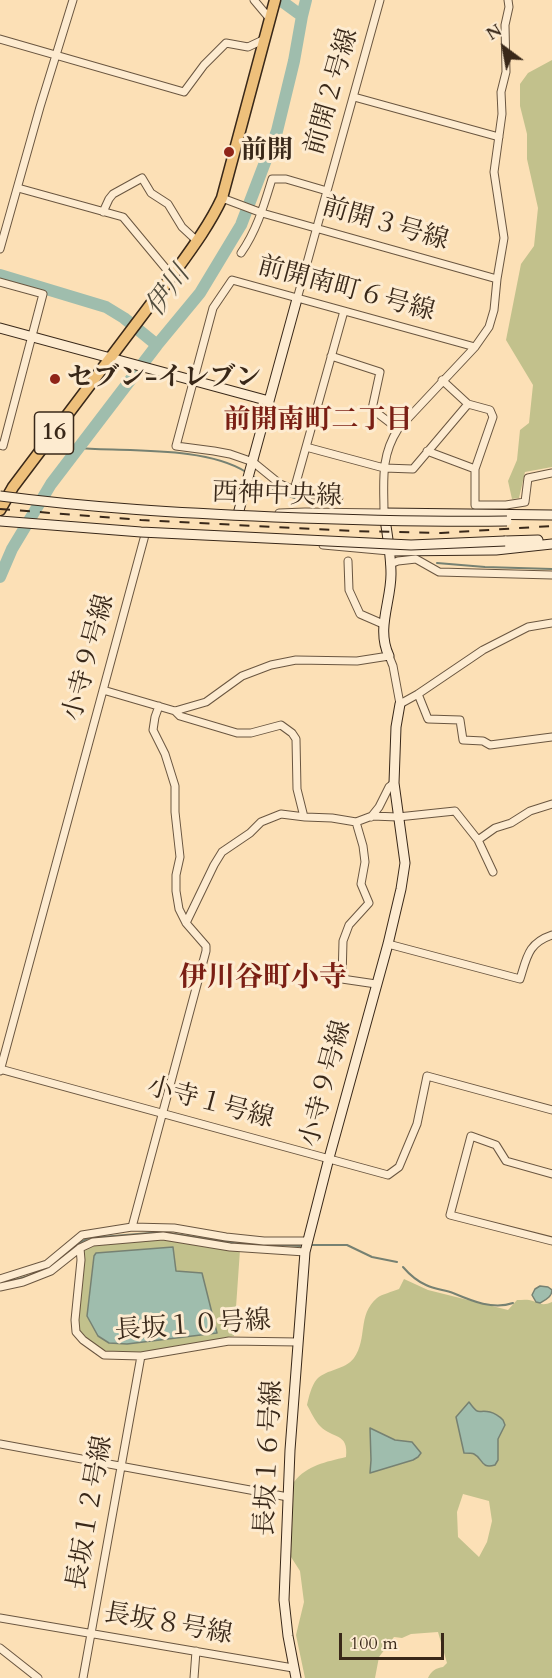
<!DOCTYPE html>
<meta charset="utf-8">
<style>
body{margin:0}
#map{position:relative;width:552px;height:1678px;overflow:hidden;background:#fce0b6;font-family:Cardo,serif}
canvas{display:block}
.north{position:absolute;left:474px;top:18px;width:60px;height:60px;-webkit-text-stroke:4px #fdebd0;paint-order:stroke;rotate:328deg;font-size:16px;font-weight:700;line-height:24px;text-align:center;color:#392819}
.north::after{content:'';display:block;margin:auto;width:21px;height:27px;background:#392819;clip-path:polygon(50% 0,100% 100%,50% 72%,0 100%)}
.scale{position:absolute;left:339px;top:1633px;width:105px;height:27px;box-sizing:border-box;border:3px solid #392819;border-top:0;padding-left:8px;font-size:18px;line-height:21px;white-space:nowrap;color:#392819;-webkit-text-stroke:4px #fdebd0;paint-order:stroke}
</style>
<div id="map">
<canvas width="552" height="1678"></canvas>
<div class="north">N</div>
<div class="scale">100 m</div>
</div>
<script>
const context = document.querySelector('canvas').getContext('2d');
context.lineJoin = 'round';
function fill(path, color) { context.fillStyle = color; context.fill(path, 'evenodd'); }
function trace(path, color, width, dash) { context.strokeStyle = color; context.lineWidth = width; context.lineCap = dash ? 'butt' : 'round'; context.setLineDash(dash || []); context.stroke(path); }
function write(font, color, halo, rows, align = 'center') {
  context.font = font + ' Cardo,"Noto Serif JP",serif'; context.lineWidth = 6; context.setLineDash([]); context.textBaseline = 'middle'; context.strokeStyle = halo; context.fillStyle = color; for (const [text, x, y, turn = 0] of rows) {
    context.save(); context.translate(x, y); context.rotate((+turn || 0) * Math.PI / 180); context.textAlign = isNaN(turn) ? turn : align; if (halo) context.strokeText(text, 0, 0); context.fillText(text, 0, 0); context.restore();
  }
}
fill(new Path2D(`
 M552 60V467L525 472 519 498 512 499 508 481 517 460 520 430 529 423 533 385 506 340 521 264 534 246 538 208 527 159V134L520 106V84L528 73Z
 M169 1240 240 1250 234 1336C204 1341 130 1360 103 1350 94 1347 86 1336 78 1329L83 1261 82 1248 93 1244ZM173 1247 176 1271 87 1316 94 1256 96 1253Z
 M404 1279 428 1290 508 1310 517 1300C522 1300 528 1299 533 1301 541 1304 543 1306 552 1302V1678H428C431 1671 436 1668 443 1667L447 1663 438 1632 411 1634 402 1638 394 1637 379 1657 375 1678H305L296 1635 304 1602 300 1571 291 1557 294 1482C307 1465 326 1462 346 1457 349 1432 332 1439 320 1426 315 1421 311 1412 307 1405 309 1397 311 1386 317 1379 327 1369 345 1370 354 1358 368 1338 357 1315 377 1298 382 1294 392 1292 399 1289ZM475 1410 480 1412 498 1439V1460L484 1465 477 1456 473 1453ZM370 1428 395 1440 412 1442 370 1473 371 1460ZM463 1494 489 1501 492 1521 487 1542 479 1557 458 1537 457 1512Z`), '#c2c18c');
const water = new Path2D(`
 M173 1247 176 1271 202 1273 217 1333 127 1344 109 1343 98 1336 87 1316 94 1256 96 1253Z
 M540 1286 548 1287 552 1290C552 1297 545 1300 540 1303L536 1302 532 1295 535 1289Z
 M469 1402C480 1417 477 1409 490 1412 494 1413 500 1417 503 1420L505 1425 498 1439V1460L495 1465C480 1469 484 1459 474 1454 472 1453 467 1453 464 1453L456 1417Z
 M370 1428 395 1440 412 1442 421 1453 418 1457 413 1460 370 1473 371 1460Z`);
fill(water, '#9fbdad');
trace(water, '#768172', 1.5);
trace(new Path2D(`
 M79 448C128 452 205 446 246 472
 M251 475 279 493 301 500 341 504
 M437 563 485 567 552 569
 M311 1245H347L372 1257 397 1262
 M403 1267C409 1274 417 1281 426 1285 434 1289 444 1290 453 1293 472 1301 493 1310 513 1303
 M8 1282C23 1277 41 1274 54 1265 66 1255 74 1244 89 1238L162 1232 234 1243 300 1246`), '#768172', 2);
trace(new Path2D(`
 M280 0 302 16
 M0 275 106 307 124 318 157 345
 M0 577 12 549 51 484 157 345 200 293 241 225 277 131 294 61 302 16 306 0`), '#9fbdad', 12);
const street = new Path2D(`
 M254 0 270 19
 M0 39 184 92 204 65 226 43 248 47 265 39
 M354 97 499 137
 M18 188 123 217 172 276
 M222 198 262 213 497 279
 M103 212 109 199 113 194 142 178 151 193 168 204 182 227 197 241
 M0 249 40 107 73 0
 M241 253C257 230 264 205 272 179H286L327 191
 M0 282 43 294 3 446 0 445
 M297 299 380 0
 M331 356 380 372 372 409 398 429
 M442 380 468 404 490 410 493 417 475 469V505H506L525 502 528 478 552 473
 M306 447 384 468 413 469 468 404
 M427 451 475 469
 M294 490 344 311
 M339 497 306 494 294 490 280 484 253 462 230 454 214 451 176 446 213 308 232 280 475 347
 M279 513 305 512 384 513C384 482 380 457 398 429L475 347 489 327 494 310 497 279 504 238 494 172 502 114 501 92 506 72 505 25 509 7 508 0
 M323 545 389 551
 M348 561 349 590 360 614 383 624
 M390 564 398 561 416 559 439 572 552 575
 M103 690 175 711 206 702 242 676 271 665 296 660 357 661 389 656 393 666 400 704 418 694 483 650 528 627 552 623
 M418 694 428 719 460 720 463 740 483 741 490 745 552 737
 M175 711 180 716 237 733H251L281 725 292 733 296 739 297 789 304 817
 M371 817 379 807 389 787 394 783
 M356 822 363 846 365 862 361 884 369 903 349 925 343 941 342 979 376 984
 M478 840 495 828 511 823 530 811 552 804
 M186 923 214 865 222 852 250 833 261 822 281 814 305 817 332 818 356 822 372 816 398 817 455 811 478 840 493 872
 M388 944 520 979C527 957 528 943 552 935
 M0 1069 388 1175 399 1167 417 1124 427 1076 552 1110
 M0 1071 145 535
 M552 1174 506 1161 496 1145 471 1136 450 1215 552 1241
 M132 1227 206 951V946L186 923 179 909 176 891V875L180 857 175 812V786L165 754 153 730 155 717 159 706
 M80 1248 81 1260 75 1320 76 1332 83 1340 104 1355 141 1356 229 1341 298 1342
 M0 1279 47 1264 82 1235 132 1227 174 1228 226 1237 264 1241H308
 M0 1287 23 1282 51 1271 80 1248 93 1242 163 1236 230 1247 305 1252
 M0 1444 288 1497
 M0 1618 293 1668
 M0 1648 38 1678
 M83 1678 141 1356
 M194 1678 196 1651`);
const secondary = new Path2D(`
 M0 328 269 401
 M238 514 297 299
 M505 541 538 540
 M389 551 496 550 552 544
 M389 656C376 629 391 602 391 574 391 554 387 533 384 513L552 515
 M296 1678 288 1636 284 1600 290 1450 305 1252 329 1158 388 944 401 889 405 863 394 783 396 727 400 704`);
const primary = new Path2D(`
 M0 510 13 487 172 276C190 251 209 226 222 198L275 0`);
trace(street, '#6a5640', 9);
trace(secondary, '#392819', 11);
trace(primary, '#392819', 13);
trace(street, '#fdebd0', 7);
trace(secondary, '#fdebd0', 9);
trace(primary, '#eec07b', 10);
trace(new Path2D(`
 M0 509 141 520 352 531 441 533 552 526`), '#392819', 2, [10, 10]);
const secondaryBridge = new Path2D(`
 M0 496C91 508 182 513 274 517 352 520 429 522 507 521
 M0 521 141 532 411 545 505 541`);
trace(secondaryBridge, '#392819', 11, []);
trace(secondaryBridge, '#fdebd0', 9);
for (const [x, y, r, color] of [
 [229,152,6,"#8f2418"],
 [55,379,6,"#8f2418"]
]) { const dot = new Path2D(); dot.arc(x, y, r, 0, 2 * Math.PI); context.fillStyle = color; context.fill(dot); trace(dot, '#fdebd0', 2); }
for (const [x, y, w] of [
 [54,433,39]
]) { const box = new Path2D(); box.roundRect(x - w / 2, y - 21, w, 42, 4.5); context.fillStyle = '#fdebd0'; context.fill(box); trace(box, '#392819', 1.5); }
write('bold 24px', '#392819', null, [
 ["16",54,433]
]);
write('26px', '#392819', '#fdebd0', [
 ["前開２号線",333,92,-74],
 ["前開３号線",385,225,16],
 ["前開南町６号線",346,290,15],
 ["西神中央線",277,496,2],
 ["小寺９号線",90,658,-75],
 ["小寺９号線",327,1084,-75],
 ["小寺１号線",210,1104,15],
 ["長坂１０号線",193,1327,-4],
 ["長坂１６号線",270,1458,-87],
 ["長坂１２号線",91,1513,-80],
 ["長坂８号線",168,1625,10]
]);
write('bold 26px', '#392819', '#fdebd0', [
 ["前開",241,152],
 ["セブン-イレブン",67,379]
], 'left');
write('italic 27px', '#524d3e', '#fdebd0', [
 ["伊川",169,292,-54]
]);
write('bold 27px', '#7a1f14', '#fdebd0', [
 ["前開南町二丁目",318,422]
]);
write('bold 28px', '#7a1f14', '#fdebd0', [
 ["伊川谷町小寺",263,980]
]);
</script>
